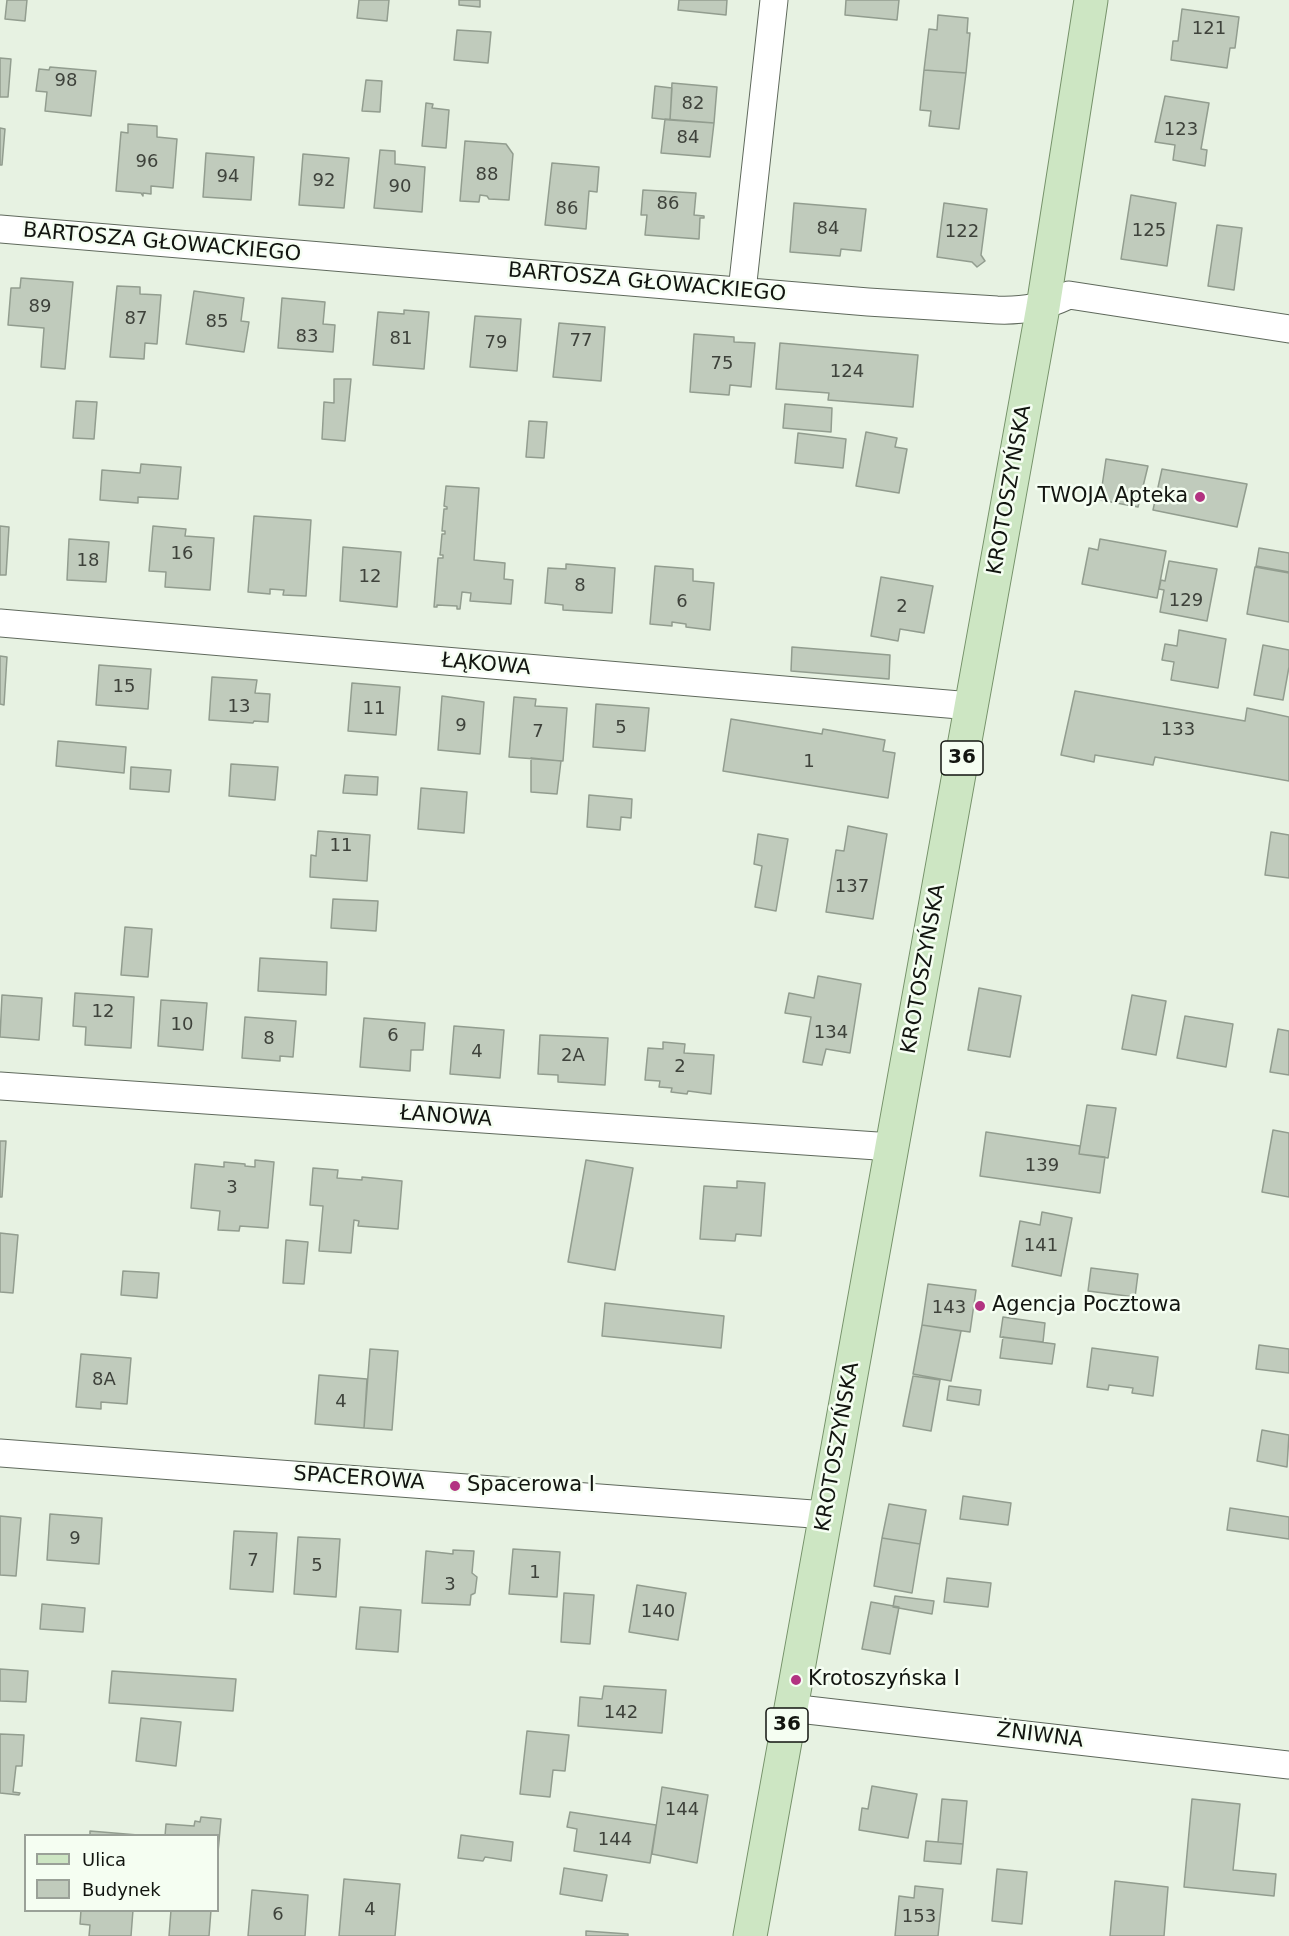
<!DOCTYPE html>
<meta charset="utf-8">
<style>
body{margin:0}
#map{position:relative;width:1289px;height:1936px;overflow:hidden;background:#e7f2e2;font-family:"DejaVu Sans",sans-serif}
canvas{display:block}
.legend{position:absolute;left:24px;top:1834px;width:195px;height:78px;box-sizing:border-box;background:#f5fef2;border:2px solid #9aa198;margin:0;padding:8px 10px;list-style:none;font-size:18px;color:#121510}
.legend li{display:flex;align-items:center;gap:12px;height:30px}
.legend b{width:30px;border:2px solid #9aa198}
</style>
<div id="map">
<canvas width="1289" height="1936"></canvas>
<ul class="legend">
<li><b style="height:8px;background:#cde6c3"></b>Ulica</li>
<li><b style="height:16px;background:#c0cbbc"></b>Budynek</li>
</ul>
</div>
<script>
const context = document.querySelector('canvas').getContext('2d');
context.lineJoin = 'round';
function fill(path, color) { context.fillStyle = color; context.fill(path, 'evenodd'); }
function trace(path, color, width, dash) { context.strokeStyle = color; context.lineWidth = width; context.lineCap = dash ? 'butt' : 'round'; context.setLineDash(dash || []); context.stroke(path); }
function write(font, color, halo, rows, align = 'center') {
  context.font = font + ' "DejaVu Sans",sans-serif'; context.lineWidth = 5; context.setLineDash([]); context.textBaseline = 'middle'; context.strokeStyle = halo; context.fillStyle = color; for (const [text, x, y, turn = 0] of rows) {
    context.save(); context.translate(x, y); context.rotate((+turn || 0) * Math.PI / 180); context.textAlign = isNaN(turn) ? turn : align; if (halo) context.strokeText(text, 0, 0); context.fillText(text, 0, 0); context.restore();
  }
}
const building = new Path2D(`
 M7 0H27L25 21 5 19Z
 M359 0H389L387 21 357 18Z
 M459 0H480V7L459 5Z
 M679 0H727L726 15 678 10Z
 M846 0H899L897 20 845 15Z
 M1182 9 1239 17 1235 48H1230L1227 68 1171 60 1173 41H1178Z
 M938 15 968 18 967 33H970L966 73 924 70 929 29 937 30Z
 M457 30 491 32 488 63 454 60Z
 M0 58 11 59 8 97H0Z
 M50 67 96 71 91 116 45 111 47 92 36 91 39 69 49 70Z
 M924 70 966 73 959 129 929 126 931 111 920 110Z
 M366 80 382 81 380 112 362 111Z
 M672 83 717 87 714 123 670 120Z
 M655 86 672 88 670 120 652 118Z
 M1165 96 1209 103 1201 149 1207 150 1205 166 1173 160 1175 145 1155 142Z
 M426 103 433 104 432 108 449 110 446 148 422 146Z
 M665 119 714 123 710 157 661 153Z
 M128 124 157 126V137L177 139 173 188 151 186V194L143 193V196L141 193 116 191 121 132 128 133Z
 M0 128 5 129 2 165H0Z
 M465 141 506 144 513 154 509 200 489 199 487 196 480 195 479 202 460 201Z
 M380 150 395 151V164L425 167 422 212 374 208Z
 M206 153 254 157 251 200 203 197Z
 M303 154 349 158 344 208 299 205Z
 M552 163 599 167 597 192 589 191 586 229 545 225Z
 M643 190 696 193 694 215 704 216V218H700L699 239 645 235 647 215H641Z
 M1131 195 1176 203 1167 266 1121 259Z
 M794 203 866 209 861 251 841 249 840 256 790 252Z
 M944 203 987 209 981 255 985 261 977 267 972 262 937 257Z
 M1217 225 1242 228 1234 290 1208 286Z
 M21 278 73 282 65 369 41 367 44 328 8 325 11 288H20Z
 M117 286 140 287V294L161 295 157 344 145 343 144 359 110 357Z
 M194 291 244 298 241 321 249 322 244 352 186 344Z
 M282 298 325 302 323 324 335 325 333 352 278 348Z
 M404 310 429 312 424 369 373 365 378 312 404 314Z
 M475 316 521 319 517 371 470 367Z
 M559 323 605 327 601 381 553 377Z
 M694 334 734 337V342L755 343 751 387 730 385 729 395 690 392Z
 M780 343 918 355 913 407 828 400 829 393 776 389Z
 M334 379H351L345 441 322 439 324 402 334 403Z
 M76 401 97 402 94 439 73 438Z
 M785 404 832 408 831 432 783 428Z
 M529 421 547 422 544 458 526 457Z
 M866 432 897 438 895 447 907 449 899 493 856 486Z
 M798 433 846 439 843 468 795 463Z
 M1106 459 1148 466 1138 507 1100 500Z
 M141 464 181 467 178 499 138 497V503L100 500 102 470 140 473Z
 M1162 469 1247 484 1237 527 1153 510Z
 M446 486 479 488 474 560 505 563 504 579 513 580 511 604 470 601 471 593 462 592 460 609H457V606L437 605V607H434L438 558H443V555H440L442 534H445V531H442L444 509H447V507L444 506Z
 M254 516 311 520 306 596 283 595 284 590 270 589V594L248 592Z
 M0 526 9 527 6 575H0Z
 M153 526 186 529 185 536 214 538 210 590 165 587 166 572 149 571Z
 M69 539 109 542 106 582 67 580Z
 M1100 539 1166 551 1157 598 1082 584 1089 548 1098 550Z
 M343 547 401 552 397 607 340 601Z
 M1259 548 1289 553V572L1256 566Z
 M1169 561 1217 569 1207 621 1160 612 1164 590 1159 589 1161 580 1165 581Z
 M566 564 615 568 612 613 563 610V605L545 603 548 568 566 569Z
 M655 566 693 569V581L714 583 710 630 686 627V624L672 622V626L650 624Z
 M1255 567 1289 573V622L1247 614Z
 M881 577 933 586 924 633 900 629 898 641 871 636Z
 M1179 630 1226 639 1218 688 1171 680 1174 662 1162 660 1165 644 1177 646Z
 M1263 645 1289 650V667L1283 700 1254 695Z
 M792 647 890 655 889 679 791 671Z
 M0 656 7 657 4 705 0 704Z
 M99 665 151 669 148 709 96 705Z
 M212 677 257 680 255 693 270 694 268 722 254 721 253 723 209 720Z
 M352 683 400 687 396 735 348 731Z
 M1075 691 1245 721 1247 708 1289 717V781L1155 757 1153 765 1095 755 1094 762 1061 755Z
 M442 696 484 702 480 754 438 750Z
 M514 697 536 699 535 706 567 708 563 761 509 757Z
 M596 704 649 708 645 751 593 747Z
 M731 719 822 734 823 729 885 740 883 751 895 753 888 798 723 771Z
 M58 741 126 747 124 773 56 766Z
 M531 758 561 761 557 794 531 792Z
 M231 764 278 767 275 800 229 796Z
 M131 767 171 770 169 792 130 789Z
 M345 775 378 777 377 795 343 793Z
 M421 788 467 792 464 833 418 829Z
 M589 795 632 799 631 818 621 817 620 830 587 827Z
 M848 826 887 834 873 919 826 912 836 850 844 851Z
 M318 831 370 835 367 881 310 877 311 855 316 856Z
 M1271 832 1289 835V878L1265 875Z
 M758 834 788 839 776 911 755 907 762 866 754 864Z
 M333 899 378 901 376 931 331 928Z
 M125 927 152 929 148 977 121 975Z
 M260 958 327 962 326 995 258 991Z
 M818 976 861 984 850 1053 826 1049 822 1065 803 1062 811 1017 785 1013 789 993 814 998Z
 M979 988 1021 996 1010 1057 968 1050Z
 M75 993 134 997 131 1048 85 1045 86 1027 73 1026Z
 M2 995 42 998 39 1040 0 1037Z
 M1132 995 1166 1001 1156 1055 1122 1049Z
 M161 1000 207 1003 203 1050 158 1046Z
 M1185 1016 1233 1024 1226 1067 1177 1058Z
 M245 1017 296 1021 293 1057 280 1056V1061L242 1058Z
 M364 1018 425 1023 423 1050H411L410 1071 360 1067Z
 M454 1026 504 1030 500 1078 450 1074Z
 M1278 1029 1289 1031V1075L1270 1072Z
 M540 1035 608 1038 605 1085 558 1082V1075L538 1074Z
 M663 1042 685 1044 684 1053 714 1055 711 1094 688 1091 687 1094 671 1092 672 1088 659 1087 660 1081 645 1080 648 1048 663 1049Z
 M1087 1105 1116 1108 1108 1158 1079 1154Z
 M1273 1130 1289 1133V1197L1262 1192Z
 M986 1132 1080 1146 1079 1154 1105 1157 1100 1193 980 1176Z
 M0 1141H6L2 1197H0Z
 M255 1160 274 1162 268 1228 240 1226 239 1231 218 1230 220 1211 191 1208 195 1164 224 1167V1162L245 1164V1166L255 1167Z
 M586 1160 633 1168 615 1270 568 1262Z
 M313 1168 338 1170 337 1178 362 1180V1177L402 1181 398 1229 358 1226 359 1221 354 1220 351 1253 319 1251 323 1206 310 1205Z
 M737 1181 765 1183 761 1236 736 1234 735 1241 700 1239 704 1186 737 1188Z
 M1042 1212 1072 1218 1061 1276 1012 1266 1020 1221 1040 1225Z
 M0 1233 18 1235 13 1293 0 1292Z
 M286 1240 308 1242 304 1284 283 1283Z
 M1091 1268 1138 1274 1135 1297 1088 1291Z
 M123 1271 159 1273 157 1298 121 1295Z
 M928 1284 976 1290 970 1332 922 1325Z
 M605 1303 724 1316 721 1348 602 1336Z
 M1003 1317 1045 1323 1043 1342 1000 1337Z
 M922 1325 961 1331 951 1381 913 1374Z
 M1003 1337 1055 1344 1052 1364 1000 1358Z
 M1259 1345 1289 1349V1373L1256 1369Z
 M1092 1348 1158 1357 1153 1396 1132 1393 1133 1388 1109 1385 1108 1390 1087 1387Z
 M370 1349 398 1351 392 1430 364 1428Z
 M81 1354 131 1358 127 1404 101 1402V1409L76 1407Z
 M319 1375 367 1379 364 1428 315 1424Z
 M913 1376 940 1380 931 1431 903 1426Z
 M949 1386 981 1390 979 1405 947 1400Z
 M1262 1430 1289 1435 1287 1467 1257 1461Z
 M963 1496 1011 1503 1008 1525 960 1519Z
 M889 1504 926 1510 920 1544 882 1538Z
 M1230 1508 1289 1517V1539L1227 1530Z
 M50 1514 102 1518 99 1564 47 1560Z
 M0 1516 21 1518 16 1576 0 1575Z
 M234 1531 277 1533 273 1592 230 1589Z
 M298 1537 340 1539 336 1597 294 1594Z
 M882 1538 920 1544 912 1593 874 1586Z
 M513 1549 560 1552 557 1597 509 1594Z
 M453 1550 474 1551 472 1573 477 1577 475 1593 471 1595 470 1605 422 1603 426 1551 453 1554Z
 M947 1578 991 1583 988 1607 944 1602Z
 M637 1585 686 1593 678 1640 629 1632Z
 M564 1593 594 1595 590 1644 561 1642Z
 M895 1596 934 1601 932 1614 893 1607Z
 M871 1602 899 1607 890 1654 862 1649Z
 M42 1604 85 1608 83 1632 40 1629Z
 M360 1607 401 1610 398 1652 356 1649Z
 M0 1669 28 1671 26 1702 0 1701Z
 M112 1671 236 1679 233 1711 109 1703Z
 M604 1686 666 1690 662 1733 578 1726 580 1697 602 1699Z
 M141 1718 181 1722 176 1766 136 1761Z
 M527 1731 569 1735 565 1771 553 1770 550 1797 520 1794Z
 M0 1734 24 1735 22 1766H16L13 1792 20 1793 19 1795 0 1793Z
 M872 1786 917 1794 908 1838 859 1830 862 1808 868 1809Z
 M662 1787 708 1795 697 1863 652 1854Z
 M942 1799 967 1801 963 1844 938 1842Z
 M1192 1799 1240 1804 1233 1870 1276 1874 1274 1896 1184 1887Z
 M570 1812 656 1825 650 1863 574 1851 577 1829 567 1827Z
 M201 1817 221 1819 218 1852V1836H165L166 1824 194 1826 195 1821 200 1822Z
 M90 1831 138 1835 90 1836Z
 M461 1835 513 1842 511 1861 485 1857 483 1861 458 1858Z
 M926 1841 963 1844 961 1864 924 1861Z
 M564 1868 607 1875 602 1901 560 1894Z
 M997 1869 1027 1872 1022 1924 992 1921Z
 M344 1879 400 1884 395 1936H339Z
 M1115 1881 1168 1887 1164 1936H1110Z
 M915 1886 943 1889 938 1936H895L899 1896 914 1898Z
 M252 1890 308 1895 305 1936H248Z
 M81 1910H133L131 1936H89L90 1925 80 1924Z
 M171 1910H211L209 1936H169Z
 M586 1931 628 1934V1936H586Z`);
fill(building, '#c0cbbc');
trace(building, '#929d8f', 1.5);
const minor = new Path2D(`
 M0 229 868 302 997 310C1026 311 1043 307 1069 295L1289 329
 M742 291 774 0
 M0 623 971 706
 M0 1086 892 1147
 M0 1453 826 1515
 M790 1708 1289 1765`);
const primary = new Path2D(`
 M750 1936 1043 307 1091 0`);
trace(minor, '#5f695c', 29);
trace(primary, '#76926a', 35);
trace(minor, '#fff', 27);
trace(primary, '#cde6c3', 33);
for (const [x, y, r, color] of [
 [1200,497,6,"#b23381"],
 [980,1306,6,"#b23381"],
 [455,1486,6,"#b23381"],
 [796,1680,6,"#b23381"]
]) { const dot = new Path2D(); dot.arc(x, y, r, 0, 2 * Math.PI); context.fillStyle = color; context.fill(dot); trace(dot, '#f5fef2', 2); }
write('18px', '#3e423b', null, [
 ["121",1209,29],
 ["98",66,81],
 ["82",693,104],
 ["123",1181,130],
 ["84",688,138],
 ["96",147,162],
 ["88",487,175],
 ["94",228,177],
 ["92",324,181],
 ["90",400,187],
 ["86",668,204],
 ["86",567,209],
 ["84",828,229],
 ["125",1149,231],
 ["122",962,232],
 ["89",40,307],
 ["87",136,319],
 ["85",217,322],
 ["83",307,337],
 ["81",401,339],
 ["77",581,341],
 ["79",496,343],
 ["75",722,364],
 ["124",847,372],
 ["16",182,554],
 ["18",88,561],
 ["12",370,577],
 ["8",580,586],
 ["129",1186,601],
 ["6",682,602],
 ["2",902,607],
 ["15",124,687],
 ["13",239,707],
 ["11",374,709],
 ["9",461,726],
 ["5",621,728],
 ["133",1178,730],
 ["7",538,732],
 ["1",809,762],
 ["11",341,846],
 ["137",852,887],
 ["12",103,1012],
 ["10",182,1025],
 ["134",831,1033],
 ["6",393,1036],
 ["8",269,1039],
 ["4",477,1052],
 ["2A",573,1056],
 ["2",680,1067],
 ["139",1042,1166],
 ["3",232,1188],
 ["141",1041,1246],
 ["143",949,1308],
 ["8A",104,1380],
 ["4",341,1402],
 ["9",75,1539],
 ["7",253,1561],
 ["5",317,1566],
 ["1",535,1573],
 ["3",450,1585],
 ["140",658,1612],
 ["142",621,1713],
 ["144",682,1810],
 ["144",615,1840],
 ["4",370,1910],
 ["6",278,1915],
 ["153",919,1917]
]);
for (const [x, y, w] of [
 [962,758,42],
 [787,1725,42]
]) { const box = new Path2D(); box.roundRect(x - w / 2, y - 17, w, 34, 4.5); context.fillStyle = '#f5fef2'; context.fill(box); trace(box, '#121510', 1.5); }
write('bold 20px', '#121510', null, [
 ["36",962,758],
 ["36",787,1725]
]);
write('21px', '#121510', '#f5fef2', [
 ["BARTOSZA GŁOWACKIEGO",162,243,5],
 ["BARTOSZA GŁOWACKIEGO",647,283,5],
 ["KROTOSZYŃSKA",1010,490,-80],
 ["ŁĄKOWA",486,665,5],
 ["KROTOSZYŃSKA",924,969,-80],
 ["ŁANOWA",446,1117,4],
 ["KROTOSZYŃSKA",838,1447,-80],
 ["SPACEROWA",359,1479,4],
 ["ŻNIWNA",1040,1736,7]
]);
write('21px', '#121510', '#f5fef2', [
 ["TWOJA Apteka",1188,497,"right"],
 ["Agencja Pocztowa",992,1306],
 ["Spacerowa I",467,1486],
 ["Krotoszyńska I",808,1680]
], 'left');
</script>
